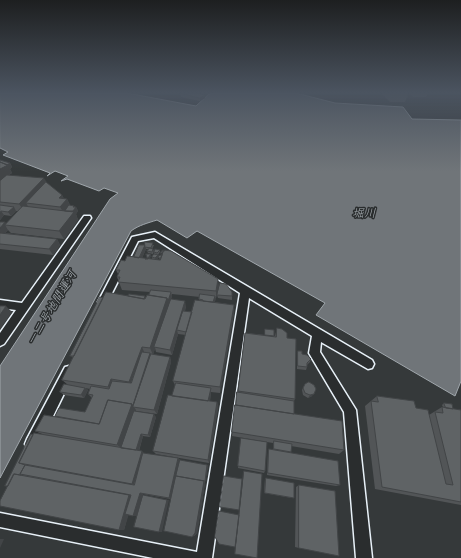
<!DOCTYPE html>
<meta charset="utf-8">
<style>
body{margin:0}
canvas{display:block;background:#35393a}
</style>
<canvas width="461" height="558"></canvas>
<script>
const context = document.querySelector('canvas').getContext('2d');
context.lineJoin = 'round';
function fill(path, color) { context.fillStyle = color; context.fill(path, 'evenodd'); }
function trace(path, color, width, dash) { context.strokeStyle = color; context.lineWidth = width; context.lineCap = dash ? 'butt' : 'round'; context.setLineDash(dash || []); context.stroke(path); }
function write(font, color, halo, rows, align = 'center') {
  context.font = font + ' "Comic Neue","Klee One",sans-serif'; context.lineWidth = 3; context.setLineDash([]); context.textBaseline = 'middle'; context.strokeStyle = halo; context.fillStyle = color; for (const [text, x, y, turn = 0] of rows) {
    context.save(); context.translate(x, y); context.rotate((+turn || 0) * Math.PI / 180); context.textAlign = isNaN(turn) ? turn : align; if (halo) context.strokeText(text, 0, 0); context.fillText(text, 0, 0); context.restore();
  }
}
const water = new Path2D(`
 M0 93H127L196 106 209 94 215 93H296L335 103 403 107 412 119 461 120V381L455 396 316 315 325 303 197 231 187 238 157 220C148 223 139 225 131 231L0 478V366L110 199 118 193 104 188 99 191 67 179 61 181 68 176 55 171 47 176 50 173 3 155 8 152 0 148Z`);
fill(water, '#707579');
trace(water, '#a0a7ac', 1);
const minor = new Path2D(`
 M84 216H90L91 218 4 344 0 346V333L16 310 0 308V300L22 303Z
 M155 232 372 360 374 364 372 368 368 369 321 342 320 352 356 410 372 558H356L344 412 309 353 312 336 249 298 212 558H153L0 527V513L197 552 240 293 154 238 138 241 106 305 103 306 100 305 98 302 132 237Z
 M69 366 73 367 75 371 37 449 32 451 27 449 25 444 27 439 65 367Z`);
trace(minor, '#e8f1f8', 3);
fill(minor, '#2a2d2e');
fill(new Path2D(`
 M180 93 205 95V98L200 101 181 97Z
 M381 93H406L408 95 405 102H390Z
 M408 93H428L426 97H413Z
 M10 163 12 167 10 169 12 173 9 175 47 184 62 195 64 199H67L70 205 74 206 75 207H76L78 211 76 214 78 220 64 239 11 233 8 230 5 233 57 239 60 245 53 255 0 249V222H5L6 224 18 211H16L11 216 4 215 0 220V180H1L4 178 0 180Z
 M145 245H154L152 249H153L154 251 153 254 148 253 147 251 149 249H146L142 258 145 259 151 256 149 259H154H152V257L154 254V252L160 250V252L158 255 159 257 156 260H160L158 256 162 255 160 253 219 286 216 298 214 302 234 305V312L220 393 211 392 210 401 217 402 218 407 209 463 156 454 153 451 172 396 175 385 173 381 186 335 178 334 172 355 156 352 155 348 153 355 170 357 171 362 157 414 136 411V410L135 411 156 417 150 437 143 436 139 451 144 454 178 458 180 460 207 465 208 466 205 482V483L197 533 194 536 171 499 143 494 137 516 128 515 124 530H119L8 486 33 435 42 434 35 431 55 416 85 412 92 398 88 394 90 389 85 388 88 390 84 398 64 395 60 392 68 385 62 380 73 357 70 356 103 298 128 296 145 298 149 295 150 292 122 290 117 277 118 274 116 270 125 261 134 257ZM172 294 200 297 199 300 192 312 185 311 186 306 171 299 172 296Z
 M232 292V300L218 298 217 295Z
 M277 328 287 338 295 399 294 401V414L344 450 339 454 291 446V453L340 485 336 486 267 475 268 452 269 449 273 450V443L232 436 245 333 275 336Z
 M298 351 302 354 311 359 310 362 307 365V367L306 370 297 369V354Z
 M305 384 312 396 308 398 303 395 302 390Z
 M377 396 416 408 429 415 442 407H443L442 405 444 403 453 409 461 410V505L375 489 365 406Z
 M241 438 265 471 264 473 238 468Z
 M266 478 294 498H292L264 493 265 479Z
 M299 485V548L295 547 296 487Z`), '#525557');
fill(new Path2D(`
 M205 95V98L200 101V98Z
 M10 163 12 167 10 169 12 173 0 180V169Z
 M44 178 49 186 26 203 29 208 25 212 19 204Z
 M62 195 65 201 67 199 71 207 65 215 60 207 59 198Z
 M74 206 75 208 76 207 78 211 76 214 78 220 64 239 59 231Z
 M14 207 16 211 11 216 8 212Z
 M1 211 4 215 0 220V213Z
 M5 222 7 225H5L8 230 2 237 0 234V228Z
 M57 239 60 245 53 255 49 249Z
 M145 245 146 249 139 265 138 261Z
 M151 254V256L149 260 148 258Z
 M158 255 159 257 156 260 155 258Z
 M218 279 219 286 216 298V291Z
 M171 292 172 296 169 305 168 301Z
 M215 296 216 299 212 309 211 305Z
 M167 298 169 305 153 355 150 348Z
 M185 301 186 306 179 331 177 330 178 334 172 355 170 350Z
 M234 305V312L220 393V387Z
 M6 306 12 312 0 329V315Z
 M142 347 145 354 133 387 129 382Z
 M150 353 153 358 135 407 133 405Z
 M170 357 171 362 157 414 154 410Z
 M111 379 116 385 113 392 108 387Z
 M85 388 88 390 84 398 81 395Z
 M211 388V392L209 406 208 402Z
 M314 394 312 396 308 398 310 395Z
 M217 402 218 407 209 463 208 460Z
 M132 404 136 410 123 449 117 445Z
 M154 414 156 417 150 437 148 435Z
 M141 434 143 436 138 453 136 451Z
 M142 451 146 455 137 486 132 484Z
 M178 458 180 460 171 499 169 498Z
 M207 465 208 466 205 482V481Z
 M204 481 205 483 197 533 194 536 192 537Z
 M140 493 143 494 137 516H133Z
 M129 495 134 497 124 530H119Z
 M167 500H169L162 532H159Z
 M0 539H4L0 548Z`), '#424547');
const building = new Path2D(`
 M180 93H196L205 95 200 98Z
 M390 93H406L408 95H392Z
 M0 160 10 163 7 165 0 162Z
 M0 162 8 165 0 169Z
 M7 175 44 178 19 204 0 202V181Z
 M46 182 62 195 59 198 67 199 60 207 26 203Z
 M0 205 14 207 8 212 1 211 0 213Z
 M69 205 74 206 73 207H76L73 211H65Z
 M23 206 74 212 59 231 5 225Z
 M0 222H5L0 228Z
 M0 233 57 239 49 249 0 244Z
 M145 242 153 243 151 248 145 247Z
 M139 245H145L139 258 134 257Z
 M150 248 153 249 152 252 147 251Z
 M155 249 160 250 157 253 154 252Z
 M163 250 165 251 164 250 162 253H160Z
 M164 250 171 251 218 279 216 291 118 282 120 277H117L120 270H116L121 260 125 261 127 256 160 260Z
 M146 254H151L148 258V259H145L147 258Z
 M154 254 158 255 155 258 152 257Z
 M162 255 160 259 158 256Z
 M220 283 226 284 232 292V296L217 295Z
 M151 290 171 292 168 301 167 298 149 295Z
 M106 292 145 299 147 295 167 298 150 348 142 347 129 382 111 379 108 387 62 380Z
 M129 294 145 296 144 299 128 296Z
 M200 294 215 296 213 302 203 301V300L199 299Z
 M100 297 103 298 74 356H70Z
 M171 299 185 301 170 350 154 347Z
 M195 300 234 305 220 387 173 381Z
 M0 306H6L0 315Z
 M183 311 192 312 186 332 177 330Z
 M277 328 282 329 287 333V338L296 339 295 399 238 391 245 333 276 337Z
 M265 329 274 330V336L265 335Z
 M298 351H302V354L307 355 311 359 307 363V367L298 366Z
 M142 352 150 353 133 405H131L132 404 108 400 99 424 55 416 59 408 85 412 93 395 88 394 91 386 109 389 112 381 131 383Z
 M151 354 170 357 154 410 133 407Z
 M309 382 314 385 316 389 314 394 310 395 305 393 303 388 305 384Z
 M176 383 211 388 208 401 172 396Z
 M64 384 85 388 81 395 60 392Z
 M237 392 294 401V414L236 405Z
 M168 395 217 402 208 460 153 451Z
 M377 396 414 401 416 408 428 410 446 484 453 485 435 412 443 413 442 407 461 410V502L382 487 371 401 378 402Z
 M108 400 132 404 117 445 35 431 44 415 99 424Z
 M444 403 452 404 453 409 446 408Z
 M235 405 342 421 344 450 232 432Z
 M134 411 154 414 148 435 141 434 136 450 121 448Z
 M34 433 142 451 132 484 19 463Z
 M31 434 33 435 19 463 25 465 20 474 21 475 14 474 8 486H5Z
 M241 438 267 442 265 471 238 466Z
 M274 441 292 444 291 452 274 449Z
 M269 449 338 461 340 485 268 473Z
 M143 453 178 458 169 498 140 493 133 516 125 514 131 495 20 474 25 465 134 485Z
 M180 460 207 465 205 481 176 476Z
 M244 471 262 474 257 558 235 554Z
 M14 474 129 495 119 530 0 506V501Z
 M176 476 204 481 195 533 192 537 164 531Z
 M224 476 242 479 239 510 220 507Z
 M266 478 294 483V498L265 493Z
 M299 485 335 491 339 556 299 548Z
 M143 495 167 500 159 532 134 527Z
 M219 511 239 515 235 547 219 544 215 537Z`);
fill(building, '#5f6365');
trace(building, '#424547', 1);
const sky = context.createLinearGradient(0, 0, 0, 171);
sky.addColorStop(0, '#1d1f20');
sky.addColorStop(0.54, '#4b5460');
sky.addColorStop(1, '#4b546000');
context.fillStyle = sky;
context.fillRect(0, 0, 461, 171);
write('italic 12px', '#acb3b8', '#2a2d2e', [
 ["堀川",364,214],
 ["一二号地間運河",52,308,-59]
]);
</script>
